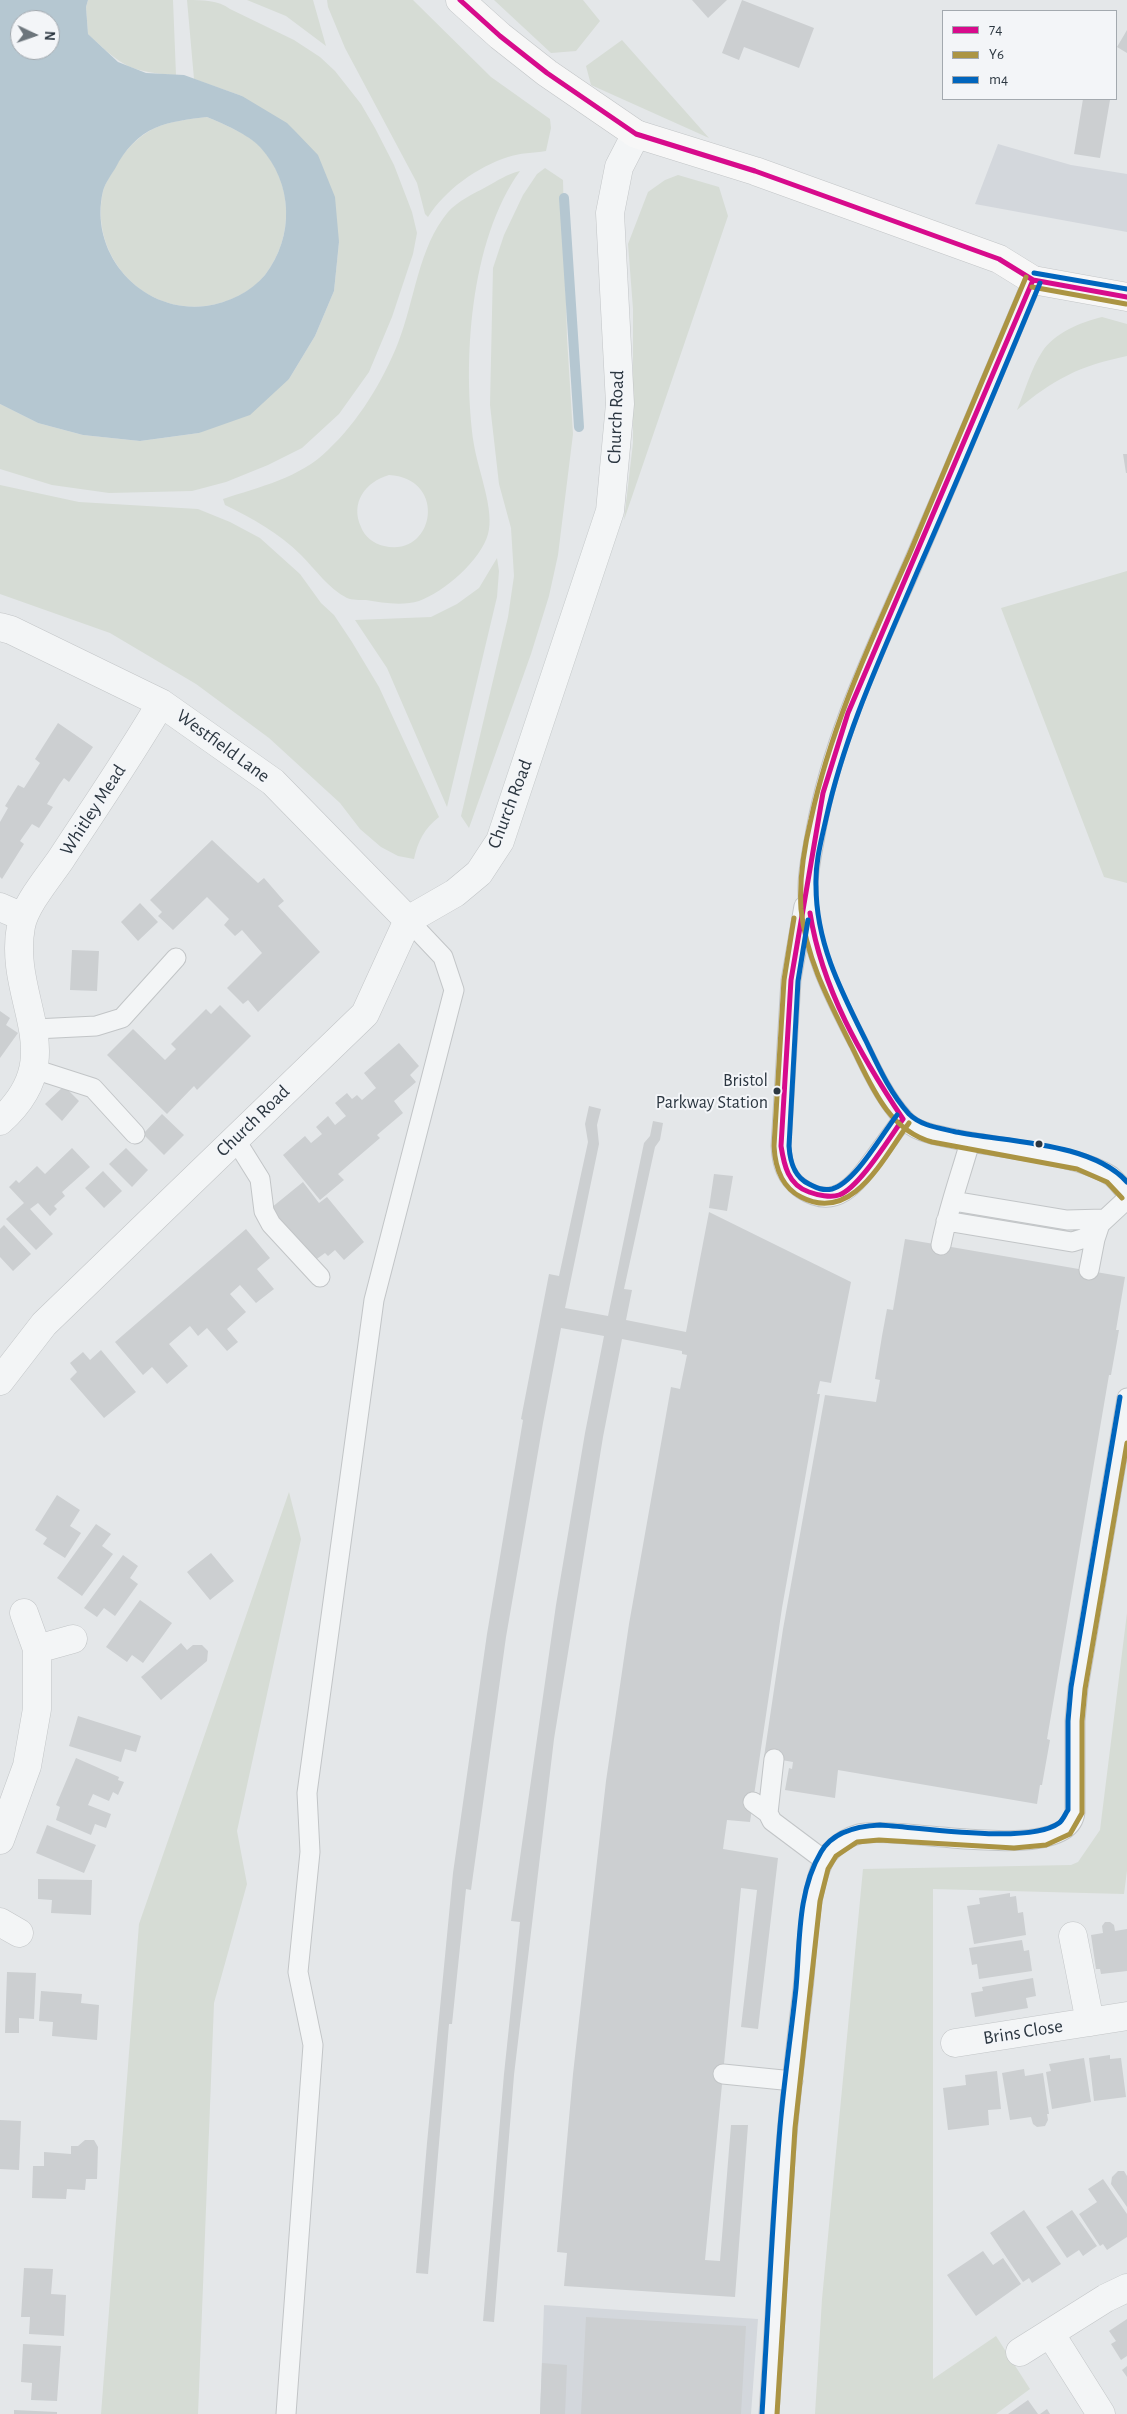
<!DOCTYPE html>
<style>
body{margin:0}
#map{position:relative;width:1127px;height:2414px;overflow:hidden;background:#e4e7e9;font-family:"Alegreya Sans",sans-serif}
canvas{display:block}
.legend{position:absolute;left:942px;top:10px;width:175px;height:90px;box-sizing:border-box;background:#f3f5f8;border:1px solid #a3a9af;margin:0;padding:6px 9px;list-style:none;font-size:15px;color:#2c3741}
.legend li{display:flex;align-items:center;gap:10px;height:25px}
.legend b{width:25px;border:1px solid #a3a9af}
.north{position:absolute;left:10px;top:10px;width:50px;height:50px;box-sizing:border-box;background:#f3f5f8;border:1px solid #a3a9af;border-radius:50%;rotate:93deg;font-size:14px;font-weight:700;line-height:20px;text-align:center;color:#2c3741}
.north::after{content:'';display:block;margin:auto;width:18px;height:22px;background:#6c757c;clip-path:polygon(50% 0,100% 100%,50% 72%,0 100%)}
</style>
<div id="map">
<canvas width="1127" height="2414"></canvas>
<ul class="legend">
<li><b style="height:6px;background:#d70b8c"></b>74</li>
<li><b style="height:6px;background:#ab9443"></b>Y6</li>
<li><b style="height:6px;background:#0065bd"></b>m4</li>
</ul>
<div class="north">N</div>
</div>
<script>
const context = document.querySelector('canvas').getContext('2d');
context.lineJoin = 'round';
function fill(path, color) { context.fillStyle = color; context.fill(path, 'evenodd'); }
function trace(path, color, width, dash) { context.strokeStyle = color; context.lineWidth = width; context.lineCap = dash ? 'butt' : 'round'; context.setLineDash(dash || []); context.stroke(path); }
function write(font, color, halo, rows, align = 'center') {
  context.font = font + ' "Alegreya Sans",sans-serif'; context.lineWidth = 4; context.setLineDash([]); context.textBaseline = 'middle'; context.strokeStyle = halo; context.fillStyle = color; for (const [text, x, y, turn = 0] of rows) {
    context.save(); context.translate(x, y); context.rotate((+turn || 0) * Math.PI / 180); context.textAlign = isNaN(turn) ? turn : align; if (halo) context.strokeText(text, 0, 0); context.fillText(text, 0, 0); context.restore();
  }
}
fill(new Path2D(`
 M998 144 1071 165 1127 174V232L975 204Z
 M544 2305 758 2319 751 2414H540Z`), '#d3d7dc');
fill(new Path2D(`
 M88 0H173L176 75C129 72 122 66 88 34L86 7Z
 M187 0C203 0 218 0 230 9L294 40 320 57 335 71 361 104 375 128 394 165 412 212 417 233 413 254 392 317 369 372 339 414 302 448 268 465 226 482 192 491 109 493 52 485 0 469V404L38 423 83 435 140 441 199 433 289 379 315 336 334 291 339 242 242 96 194 79Z
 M247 0H313L326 46 286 16Z
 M327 0H413L491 77 550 119 551 128 546 151C534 153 519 153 508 157 477 167 445 190 428 217L425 214 417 183 345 48 328 7Z
 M494 0H583L600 21 576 51 551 53Z
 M622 40 709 138 591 85 586 66Z
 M207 117C222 123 249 135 260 146 293 182 295 236 265 275 252 292 228 303 206 306 142 314 89 255 103 191 105 183 112 174 115 167 124 151 138 136 155 128 171 121 189 119 207 117Z
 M545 168 563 180 567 338 573 434 558 555 549 596 531 654 469 828 461 816 508 617 514 576 511 528 499 484 490 405 493 268 504 235 523 195 537 174Z
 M520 171C470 240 462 363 474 445 478 470 495 511 488 534 481 560 444 592 419 601 403 606 382 603 366 600 360 600 352 600 347 598 328 588 316 570 301 555 279 533 252 518 225 505L223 499C259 487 300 478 328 450 358 422 383 381 398 343 415 300 418 248 448 212 458 201 473 194 486 187 497 181 507 174 520 171ZM389 475C448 478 435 558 384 546 374 544 364 536 361 527 350 503 365 482 389 475Z
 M678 175 719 187 728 216 624 520 633 443V309L628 244 648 192 665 180Z
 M1102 317 1127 324V356C1079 366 1054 379 1017 410 1025 391 1031 369 1042 352 1054 333 1081 322 1102 317Z
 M0 485 79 502 198 509 230 522 260 538 300 574 321 603 334 615 352 642 379 687 439 817C424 829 418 841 414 859L398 856 381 847 360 829 340 803 269 738 196 684 110 633 0 594Z
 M497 558 499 571 497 597 447 807 387 668 355 620 431 617 457 604 479 588Z
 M1127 571V883L1104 877 1001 608Z
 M289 1492 301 1539 237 1831 247 1884 214 2003 198 2414H101L139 1924Z
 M1127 1613V1871L1124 1894 933 1889V2379L996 2336 1030 2389 996 2414H815L822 2299 863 1869 1071 1865 1078 1862 1100 1830Z`), '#d6dcd5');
fill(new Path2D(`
 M0 0H88L86 7 88 34 118 62 146 73 184 75 242 96 287 123 294 130 318 155 335 197 339 242 334 291 315 336 289 379 250 415 199 433 140 441 83 435 38 423 0 404ZM20 20H50V50H20ZM207 117C222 123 249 135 260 147 293 183 295 236 265 275 251 292 228 303 206 306 142 314 88 254 103 191 105 183 112 174 116 167 124 151 138 135 155 128 171 121 190 119 207 117Z`), '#b5c7d1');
trace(new Path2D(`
 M564 198 579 427`), '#b5c7d1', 10);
fill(new Path2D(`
 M692 0H727L708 18Z
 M742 0 814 28 799 68 744 47 739 60 722 53Z
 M1127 30V53L1117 47Z
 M1083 99 1110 100 1100 158 1074 154Z
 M1123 454H1127V473H1126Z
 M58 723 93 747 69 782 64 778 59 785 47 804 53 807 39 828 32 824 20 841 24 844 2 879 0 877V822L8 808 5 806 18 785 24 788 40 763 35 759Z
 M212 840 258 883 264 878 284 901 278 906 320 952 258 1012 248 1000 243 1004 227 988 262 953 242 930 235 936 224 925 229 919 207 897 173 930 158 916 162 912 150 900Z
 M140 903 158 922 138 941 121 922Z
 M72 950 99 951 97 991 70 990Z
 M220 1005 251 1036 197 1090 194 1086 167 1114 107 1055 133 1029 165 1060 176 1049 171 1044 206 1009 211 1014Z
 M0 1011 10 1018 6 1025 18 1033 0 1058Z
 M399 1043 419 1066 410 1075 416 1082 394 1101 403 1113 377 1135 380 1138 338 1174 344 1180 320 1200 283 1155 305 1136 311 1143 322 1134 316 1127 328 1116 335 1125 346 1116 335 1103 347 1093 352 1099 357 1095 362 1100 376 1088 364 1073Z
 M64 1086 79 1101 62 1121 45 1104Z
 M589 1106 601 1109 597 1125 599 1144 565 1308 608 1316 644 1143 650 1136 653 1121 663 1123 660 1140 655 1147 624 1289 632 1290 626 1320 686 1332 709 1212 851 1282 831 1383 820 1381 817 1394H820L782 1608 750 1822 727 1820 723 1849 778 1858 758 2029 741 2027 757 1890 741 1888 705 2260 720 2261 731 2125H748L735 2297 564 2286 567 2253 557 2252 573 2074 606 1781 629 1624 671 1387 680 1389 687 1355 682 1354V1351L622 1339 603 1437 554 1739 514 2075 494 2322 483 2321 504 2074 520 1922 511 1921 556 1605 585 1433 604 1336 561 1328 543 1423 506 1637 471 1890 466 1889 452 2024H449L428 2274 416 2273 427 2143 453 1873 487 1634 523 1420 521 1419 549 1274 559 1276 588 1142 585 1124Z
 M162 1114 184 1135 164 1155 143 1134Z
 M72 1148 90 1167 62 1192 65 1196 54 1206 57 1209 50 1216 38 1203 30 1209 53 1234 36 1250 6 1219 24 1203 9 1187 16 1180 19 1183 37 1166 45 1174Z
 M126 1148 148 1170 132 1187 109 1164Z
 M103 1171 122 1191 104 1208 85 1188Z
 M714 1174 733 1176 727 1211 709 1208Z
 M303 1182 319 1203 327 1197 364 1242 344 1260 335 1250 328 1256 325 1253 314 1261 271 1208Z
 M4 1225 31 1254 13 1271 0 1257V1229Z
 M246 1229 270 1258 257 1269 274 1289 256 1303 240 1285 230 1294 246 1312 227 1329 238 1342 227 1351 207 1328 198 1336 190 1326 169 1344 188 1366 167 1384 152 1367 143 1375 115 1342Z
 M905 1239 1125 1277 1116 1330H1119L1111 1375H1109L1047 1739 1050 1740 1042 1785H1040L1037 1804 838 1770 835 1798 785 1790 789 1768 792 1769 793 1762 764 1757 783 1629 825 1395 876 1402 880 1380 875 1379 882 1336 887 1309 893 1310Z
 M101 1350 136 1392 104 1418 70 1379 77 1372 70 1363 83 1352 90 1360Z
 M57 1495 80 1510 70 1526 81 1533 65 1558 43 1544 47 1538 35 1530Z
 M96 1524 111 1534 102 1546 113 1554 82 1596 57 1578Z
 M211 1553 234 1581 210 1600 187 1572Z
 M123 1555 138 1566 130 1578 138 1584 115 1616 104 1608 97 1617 84 1608Z
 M140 1600 172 1623 143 1663 132 1655 127 1662 106 1647Z
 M181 1643 187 1650 193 1645H202L208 1651 207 1661 161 1700 141 1677Z
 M78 1716 141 1736 136 1752 125 1749 121 1762 69 1746Z
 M76 1758 119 1777 118 1780 124 1782 118 1795 113 1792 109 1801 93 1794 88 1805 111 1814 106 1828 95 1824 91 1835 56 1820 60 1807 56 1805Z
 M47 1825 96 1845 84 1873 36 1853Z
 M38 1879 92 1880 91 1915 51 1913 52 1900 38 1899Z
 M1010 1893V1897L1016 1896 1018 1913 1023 1912 1026 1935 974 1944 967 1906 980 1904 979 1898Z
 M1105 1922H1110L1114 1925 1115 1931 1127 1929V1971L1101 1974 1100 1969H1096L1091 1935 1103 1933 1102 1926Z
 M1022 1940 1024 1951 1029 1950 1032 1971 979 1979 977 1964 972 1965 969 1948Z
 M7 1972 36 1973 34 2019 19 2018V2033H5Z
 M1033 1978 1036 1996 1026 1998 1028 2008 975 2017 971 1993 983 1991 982 1987Z
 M41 1991 82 1994 81 2003 99 2005 97 2040 52 2036 53 2022 39 2021Z
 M1110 2055V2059L1121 2058 1126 2097 1094 2101 1089 2058Z
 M1084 2058 1091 2102 1052 2109 1046 2072 1051 2071 1049 2064Z
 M1024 2069 1025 2076 1043 2073 1049 2114H1047L1048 2120 1045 2126 1037 2127 1033 2124 1031 2117 1010 2120 1002 2073Z
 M997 2071 1001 2109 988 2110 989 2125 948 2130 943 2088 966 2085 965 2075Z
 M0 2120 21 2121 19 2170 0 2169Z
 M85 2140H94L98 2147 97 2179H86L85 2190 67 2189 66 2199 32 2198 33 2166H44V2152L71 2154V2146H78Z
 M1118 2171H1124L1127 2176V2207L1111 2184 1112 2177Z
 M1103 2179 1127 2214V2237L1107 2250 1103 2244 1100 2246 1079 2214 1097 2202 1088 2189Z
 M1024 2210 1061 2264 1032 2283 1029 2278 1023 2282 990 2233Z
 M1072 2210 1097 2246 1083 2256 1079 2250 1067 2258 1046 2227Z
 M983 2251 993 2265 1003 2258 1021 2284 976 2316 947 2275Z
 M24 2268 53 2269 51 2294 66 2295 64 2336 29 2334 30 2317H21Z
 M586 2317 746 2326 741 2414H581Z
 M1127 2319V2356L1121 2360 1111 2344 1116 2341 1109 2331Z
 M23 2344 61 2346 57 2401 31 2400 32 2383 21 2382Z
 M542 2363 567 2365 565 2414H540Z
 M1127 2366V2377L1122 2370Z
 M1028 2400 1038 2414H1008Z
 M1047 2409 1050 2414H1040Z
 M14 2410 57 2412V2414H14Z`), '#cccfd1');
const lane = new Path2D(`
 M1033 280C993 376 953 471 912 566 874 653 833 737 816 830 813 849 808 868 808 887 807 945 833 994 859 1044 871 1069 884 1097 903 1118 915 1133 937 1135 955 1139 996 1148 1079 1154 1111 1176 1117 1181 1122 1188 1127 1193
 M804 906 791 980 781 1146C782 1164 786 1178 802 1189 837 1212 857 1182 876 1156 885 1144 894 1131 903 1119
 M35 1029 96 1026 122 1018 176 958
 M34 1069 93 1088 135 1134
 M235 1139 260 1179 264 1211 271 1224 320 1277
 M953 1201 1067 1220 1104 1219
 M946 1221 1072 1242 1085 1238 1127 1199
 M941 1245C948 1210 960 1177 970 1142
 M1089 1270 1095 1239 1100 1224
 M753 1802 768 1813 772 1821 824 1860
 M768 1813 774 1759
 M723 2074 793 2081
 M286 2414 313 2045 298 1972 310 1852 307 1793 374 1300 454 990 443 957 408 920
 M769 2414C775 2325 779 2236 786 2147 790 2094 797 2041 803 1989 807 1954 808 1882 828 1854 836 1845 847 1837 859 1834 898 1824 1069 1867 1075 1812V1721L1078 1688 1127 1398`);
const street = new Path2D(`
 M0 627 11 630 161 703 273 782 408 920
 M0 907 23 917
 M0 1121C73 1056 7 1001 21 926 25 905 48 878 61 859 95 807 130 756 161 703
 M0 1381 44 1324 365 1014 408 920 455 893 479 873 500 841 610 511 620 404 610 213 619 167 636 134
 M37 1649 73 1639
 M0 1840 27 1766 37 1709V1649L24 1613
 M0 1922 19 1933
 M1073 1936 1090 2022
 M955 2043 1127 2016
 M1050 2333 1101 2414
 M1020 2352 1106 2298 1127 2288`);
const secondary = new Path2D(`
 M460 0 500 36 547 73 636 134 755 171 999 259 1033 280 1127 297`);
trace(lane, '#c2c5c7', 21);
trace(street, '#c2c5c7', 29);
trace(secondary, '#c2c5c7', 29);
trace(lane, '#f3f5f6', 19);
trace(street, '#f3f5f6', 28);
trace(secondary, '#f7f7f7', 28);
trace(new Path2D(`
 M460 0 500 36 547 73 636 134 755 171 999 259 1033 280 1127 297
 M810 913C822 989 861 1056 903 1119
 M903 1119C890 1137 859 1188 839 1195 831 1198 817 1195 809 1192 788 1185 784 1165 781 1146L791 980 823 793 848 713 1033 280`), '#d70b8c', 5);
trace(new Path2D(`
 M1026 277C987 370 948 462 909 555 871 641 831 726 811 819 804 848 799 878 801 909 806 959 830 1003 852 1047 871 1085 888 1130 932 1142L1077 1169 1107 1182 1122 1198
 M1032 287 1126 304
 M794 918 784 980 774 1146C775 1166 781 1187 801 1197 853 1224 883 1158 909 1123
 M777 2414 795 2128 820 1901 828 1869 836 1856 857 1842 879 1840 1014 1848 1046 1845 1070 1834 1082 1813V1721L1085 1689 1127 1443`), '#ab9443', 5);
trace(new Path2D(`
 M1034 273 1127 289
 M1040 283C1000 379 960 475 918 570 883 652 845 732 826 819 821 841 815 864 816 886 816 943 841 991 866 1041 878 1066 890 1093 909 1114 921 1126 940 1128 956 1132 1006 1142 1092 1142 1127 1182
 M808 920 798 981 789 1146C790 1162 794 1177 809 1184 817 1188 823 1191 832 1189 855 1183 882 1134 897 1115
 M762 2414C768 2318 772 2222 780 2127 784 2081 791 2035 796 1988 800 1944 797 1892 821 1852 833 1831 858 1826 880 1825 919 1827 1029 1845 1059 1823 1063 1820 1065 1814 1068 1810V1721L1071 1687 1120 1397`), '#0065bd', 5);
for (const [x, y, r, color] of [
 [777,1091,4.5,"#2c3741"],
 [1039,1144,4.5,"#2c3741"]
]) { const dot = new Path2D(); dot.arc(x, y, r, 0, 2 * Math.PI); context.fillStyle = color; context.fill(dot); trace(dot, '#f3f5f8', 2); }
write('18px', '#2c3741', '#f3f5f8', [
 ["Bristol",768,1081],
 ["Parkway Station",768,1103]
], 'right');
write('19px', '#2c3741', '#f3f5f8', [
 ["Church Road",616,417,-88],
 ["Westfield Lane",223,746,36],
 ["Church Road",510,804,-69],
 ["Whitley Mead",93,810,-57],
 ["Church Road",253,1121,-44],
 ["Brins Close",1023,2032,-9]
]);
</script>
